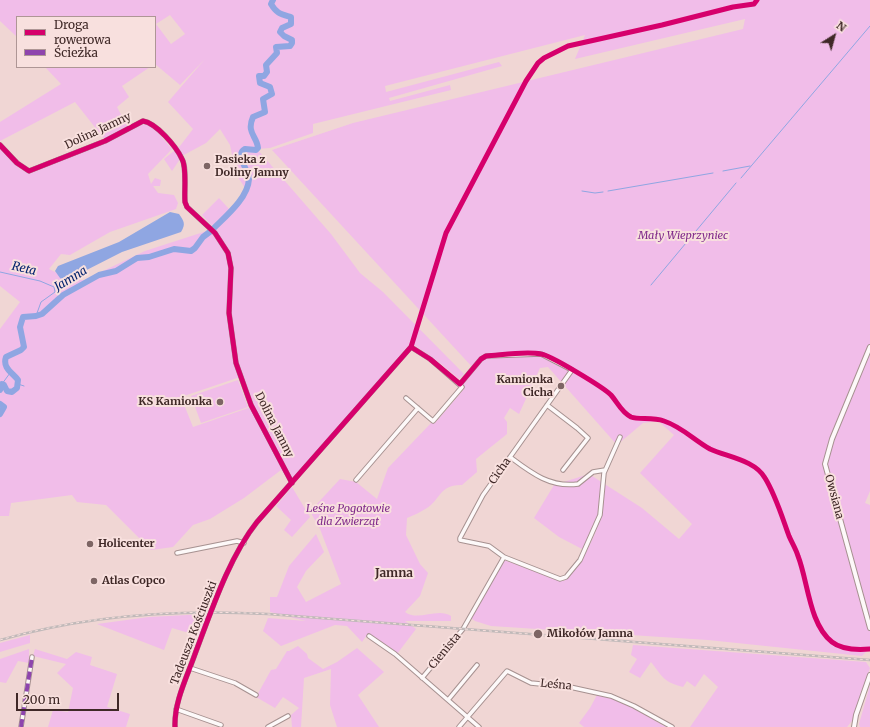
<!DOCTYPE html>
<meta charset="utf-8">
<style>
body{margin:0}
#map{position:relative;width:870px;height:727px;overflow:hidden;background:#f0d6d4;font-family:Merriweather,serif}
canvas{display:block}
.legend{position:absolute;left:16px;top:16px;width:140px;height:52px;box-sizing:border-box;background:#f8e0de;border:1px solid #ae9695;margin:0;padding:5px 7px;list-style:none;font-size:12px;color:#3f2827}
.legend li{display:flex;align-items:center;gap:8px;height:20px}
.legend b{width:20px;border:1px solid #ae9695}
.north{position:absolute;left:814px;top:16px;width:40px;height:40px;-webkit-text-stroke:3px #f8e0de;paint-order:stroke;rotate:37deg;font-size:11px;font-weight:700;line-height:16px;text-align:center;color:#3f2827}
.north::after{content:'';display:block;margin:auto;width:14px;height:18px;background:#3f2827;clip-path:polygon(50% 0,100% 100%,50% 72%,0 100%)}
.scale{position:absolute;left:16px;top:693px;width:103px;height:18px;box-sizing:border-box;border:2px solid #3f2827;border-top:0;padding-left:5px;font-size:12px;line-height:14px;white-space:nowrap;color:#3f2827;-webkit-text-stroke:3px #f8e0de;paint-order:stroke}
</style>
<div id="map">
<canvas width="870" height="727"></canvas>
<ul class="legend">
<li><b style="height:5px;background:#d6006c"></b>Droga rowerowa</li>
<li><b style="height:5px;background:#8e44ad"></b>Ścieżka</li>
</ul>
<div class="north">N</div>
<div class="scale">200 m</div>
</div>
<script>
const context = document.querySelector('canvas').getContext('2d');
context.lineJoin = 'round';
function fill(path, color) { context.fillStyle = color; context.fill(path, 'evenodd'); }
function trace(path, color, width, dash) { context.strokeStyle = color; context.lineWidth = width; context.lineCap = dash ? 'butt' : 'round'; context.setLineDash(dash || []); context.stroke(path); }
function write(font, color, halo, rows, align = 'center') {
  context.font = font + ' Merriweather,serif'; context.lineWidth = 4; context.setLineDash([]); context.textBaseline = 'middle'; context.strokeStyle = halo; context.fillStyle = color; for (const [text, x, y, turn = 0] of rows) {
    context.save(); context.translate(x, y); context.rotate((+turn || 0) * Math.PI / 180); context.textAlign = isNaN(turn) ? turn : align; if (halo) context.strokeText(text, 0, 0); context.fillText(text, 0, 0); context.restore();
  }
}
fill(new Path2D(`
 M0 0H870V491L865 503 870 505V648L862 656 708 640 491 626 475 621 471 618 504 560 564 581 582 560 597 530 584 550 559 537 534 518 554 485 589 474 642 508 679 539 692 524 640 473 674 435 658 421 643 423 617 445 548 367 540 368 519 414 510 408 504 418 507 422V434L476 459 477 472 462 485C440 484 440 500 427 508 421 512 414 515 407 518L406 535 420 564 428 573 420 596 405 612C418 622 437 607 451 616V621H405L416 629 397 654 367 635 362 642 347 626 335 625 281 646 263 631 268 618 306 621 270 612V597H277L289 566 316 534 324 552 306 571 297 587 306 602 341 584 320 529 311 513 317 509 315 506 340 479 356 482 377 499 388 468 432 422 435 423 464 389 462 384 474 369 272 150 353 123 743 29 745 19 575 59 585 35 385 86 386 92 499 62 502 66 389 98 390 101 450 85 451 90 313 124V133L270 148 257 149 331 234 360 273 383 292 464 374 459 379 441 364 411 343 290 482 281 470 244 498 210 519 193 525 173 547 151 550 106 505 77 502 72 495 11 503 9 516H0V329L20 302 0 286V148L20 169 31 173 107 142 140 125 147 124 153 127 172 149 148 174 151 184 155 178 161 180 160 186H153L158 193 174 195 178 203 176 209 110 232 70 255 61 254 49 269 71 280H84L145 251 216 228 232 211 245 188 236 174 230 145 220 129 206 143 182 156 172 171 164 159 180 146 193 129 168 102 205 59 180 85 155 64V17H17V37L0 21ZM170 15 185 34 171 44 156 24ZM243 376 254 406 193 427 181 397Z
 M45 67H150L122 86 129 97 117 107 128 128 105 140 75 102 0 141V122L61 84Z
 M219 198 230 210 212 226 202 215Z
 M238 380 248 407 201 423 191 396Z
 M292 487 310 517 292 537 284 530 291 520 276 506Z
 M207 614 199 636 172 628 164 650 97 624 149 617Z
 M30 635V643L0 652V643Z
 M633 645 866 662 870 668 852 721 847 727H690L718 687 704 674 695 687 687 681 683 687C663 682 663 677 651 662L640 678 629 672 637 659 631 655Z
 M298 646 307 654 308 658 323 669 337 662 357 648 384 672 358 695 379 727H337L330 705 331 669 304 678 301 727H292L291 715 299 708 283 697 275 708 256 697 271 670 276 669 287 651H289Z
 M29 649V663L18 661 6 683 0 682V659Z
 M35 649 67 659 76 652 92 657 90 665 117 674 107 707 130 714 126 727H48L53 710 68 712 73 688 57 673 66 664 33 656Z
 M870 685V727H860L859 724Z
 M598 693 632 707 666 727H584L579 723 590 708Z`), '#f1bde9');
fill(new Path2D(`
 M170 212 179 214C184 221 186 224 181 232L122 252 65 281 60 278 55 271 58 266 119 242Z`), '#8fa6e2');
trace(new Path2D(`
 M723 171 750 166
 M741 178 870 26
 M582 191 595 193 603 192
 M608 191 713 173
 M0 272 40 281 54 287 55 292 41 302 36 316
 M651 285 736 183
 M2 384 10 373
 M18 384 24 386`), '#8fa6e2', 1);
trace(new Path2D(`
 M214 228C226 216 248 198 249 179 249 170 234 155 245 149L256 150 258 148C257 136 246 133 253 117L265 112 263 99 272 94 270 87 260 83 259 76H264L267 72 266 65 277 53 276 47 290 46 292 43V40L284 36 280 32 282 28 291 24V17C281 14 277 14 271 4L273 0
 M0 390 2 384 4 385 7 391 12 392 17 388 18 380C13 373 2 368 6 357L21 350 24 347 20 327 23 317 36 316 42 314 63 295 99 275 116 271 137 258 149 257 174 249 191 251 195 248 203 237 211 231
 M0 404 4 407 0 414`), '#8fa6e2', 6);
const minor = new Path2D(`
 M0 145 17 163 29 171 105 141 143 121C156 123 176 146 182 159 187 167 184 191 185 202L187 207 215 233 228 253 231 268 229 313 236 363 251 405 292 483
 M460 384 481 359 486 356 541 354 572 370 483 495 460 538V540L489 546 504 557 560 579 566 577 580 560 600 515 604 473 620 437
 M547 405 577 428 588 438 563 470
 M510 457C530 472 550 488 578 484L593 472 605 470
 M356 480 418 408
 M177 553 237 541 244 543
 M369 636 395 654 479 727
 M190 668 235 683 256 695
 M422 678 463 629 504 557
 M448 700 477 665
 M176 709 221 725
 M21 727 32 657
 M175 727C174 702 187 677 195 654 211 612 229 557 257 522L411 347 430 359 462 387 433 421 406 398
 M268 727 288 716
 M459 727 507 671 531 683 570 687 611 696 634 706 672 727`);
const tertiary = new Path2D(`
 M870 347 832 439 825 464 870 628
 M854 727 856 715 870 675`);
trace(minor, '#a69190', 5.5);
trace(tertiary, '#a69190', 6);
trace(minor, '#fdf9f9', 3.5);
trace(tertiary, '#fdf9f9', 4);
const rail = new Path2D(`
 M0 640C87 615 178 609 268 614L870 660`);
trace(rail, '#c0b9b9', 2.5);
trace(rail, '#f8e0de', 1, [3]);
trace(new Path2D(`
 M21 727 32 657`), '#8e44ad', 4, [8, 4]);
trace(new Path2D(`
 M0 145 17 163 29 171 105 141 143 121C156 123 176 146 182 159 187 167 184 191 185 202L187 207 215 233 228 253 231 268 229 313 236 363 251 405 292 483
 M411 347 430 359 460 384 481 359 486 356C502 355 525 351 541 354 550 355 603 387 611 395 618 403 621 412 631 417 639 420 652 417 664 421 682 427 694 440 710 449 727 457 755 460 765 478 776 496 782 517 789 536 792 543 796 549 798 556 808 581 809 624 832 642 842 650 858 650 870 649
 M175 727C174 702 187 677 195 654 211 612 229 557 257 522L411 347 446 233 526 81 538 63 544 58 568 46 662 25 733 7 754 4 757 0`), '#d6006c', 5);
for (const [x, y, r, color] of [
 [207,166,4,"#7d6564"],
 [561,386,4,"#7d6564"],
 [220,402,4,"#7d6564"],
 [90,544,4,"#7d6564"],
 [94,581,4,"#7d6564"],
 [538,634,5,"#7d6564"]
]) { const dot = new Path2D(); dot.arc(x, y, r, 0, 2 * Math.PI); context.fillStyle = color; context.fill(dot); trace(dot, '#f8e0de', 1.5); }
write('11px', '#3f2827', '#f8e0de', [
 ["Dolina Jamny",98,131,-25],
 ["Dolina Jamny",274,425,63],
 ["Cicha",500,471,-55],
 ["Owsiana",834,497,75],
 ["Tadeusza Kościuszki",194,633,-69],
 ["Cienista",445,651,-50],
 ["Leśna",556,685,6]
]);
write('bold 11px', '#3f2827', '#f8e0de', [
 ["Pasieka z",215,160],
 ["Doliny Jamny",215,173],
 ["Kamionka",553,380,"right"],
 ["Cicha",553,393,"right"],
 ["KS Kamionka",212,402,"right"],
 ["Holicenter",98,544],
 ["Atlas Copco",102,581],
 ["Mikołów Jamna",547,634]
], 'left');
write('italic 11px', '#802a8b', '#f8e0de', [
 ["Mały Wieprzyniec",683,236],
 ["Leśne Pogotowie",348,509],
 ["dla Zwierząt",348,522]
]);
write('italic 12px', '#03236e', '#f8e0de', [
 ["Reta",24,269,13],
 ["Jamna",71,279,-31]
]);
write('bold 12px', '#3f2827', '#f8e0de', [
 ["Jamna",394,574]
]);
</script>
